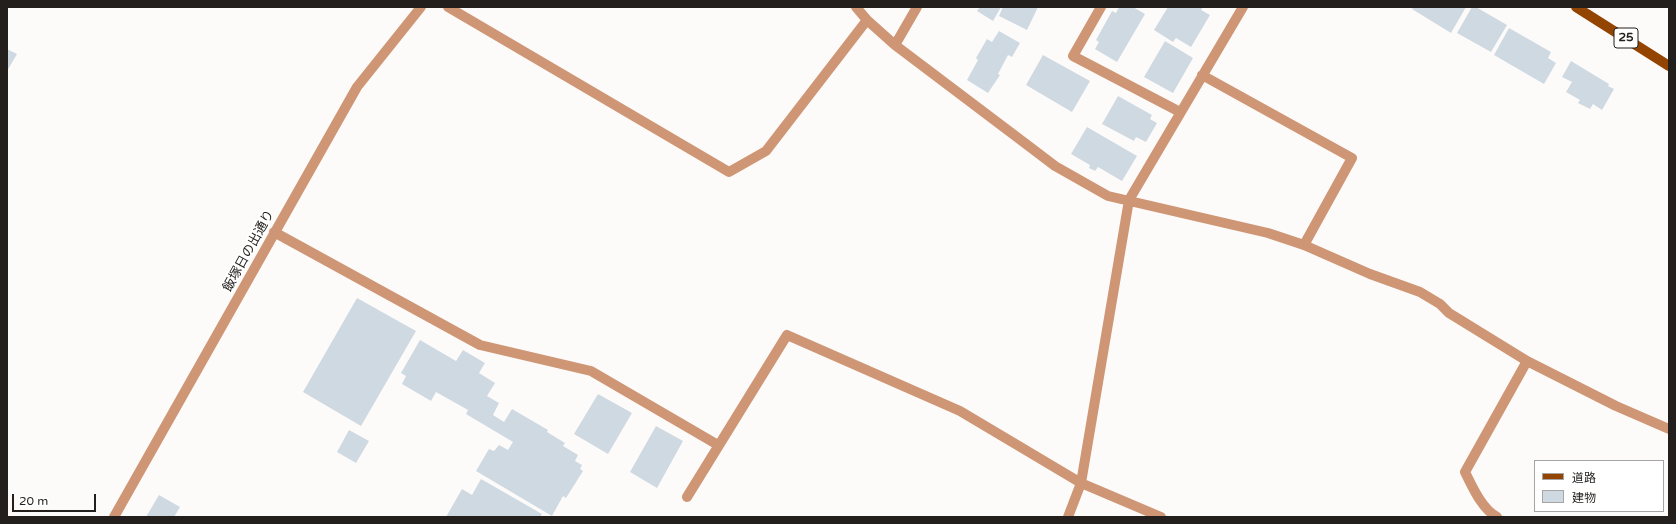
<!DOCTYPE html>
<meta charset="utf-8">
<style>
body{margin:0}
#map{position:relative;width:1676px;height:524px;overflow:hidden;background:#fdfbfa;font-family:"Varela Round","Noto Sans JP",sans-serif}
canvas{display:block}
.frame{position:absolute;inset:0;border:8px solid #231f1c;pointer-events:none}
.legend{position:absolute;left:1534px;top:460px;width:130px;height:52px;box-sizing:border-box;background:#fff;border:1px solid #a7a5a4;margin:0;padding:5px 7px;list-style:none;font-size:12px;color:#231f1c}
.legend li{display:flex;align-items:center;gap:8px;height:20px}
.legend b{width:20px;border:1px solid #a7a5a4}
.scale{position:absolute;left:12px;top:494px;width:84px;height:18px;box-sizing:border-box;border:2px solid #231f1c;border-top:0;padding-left:5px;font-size:12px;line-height:14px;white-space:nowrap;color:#231f1c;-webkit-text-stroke:3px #fff;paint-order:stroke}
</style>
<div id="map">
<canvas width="1676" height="524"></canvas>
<div class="frame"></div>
<ul class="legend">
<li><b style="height:5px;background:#944401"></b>道路</li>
<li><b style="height:11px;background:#cfd9e1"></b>建物</li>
</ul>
<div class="scale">20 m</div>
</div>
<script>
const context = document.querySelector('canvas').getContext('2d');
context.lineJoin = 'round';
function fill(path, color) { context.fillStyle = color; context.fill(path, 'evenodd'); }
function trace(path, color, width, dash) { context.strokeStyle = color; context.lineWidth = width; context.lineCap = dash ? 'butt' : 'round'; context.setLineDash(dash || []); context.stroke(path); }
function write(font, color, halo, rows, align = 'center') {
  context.font = font + ' "Varela Round","Noto Sans JP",sans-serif'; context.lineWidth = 3.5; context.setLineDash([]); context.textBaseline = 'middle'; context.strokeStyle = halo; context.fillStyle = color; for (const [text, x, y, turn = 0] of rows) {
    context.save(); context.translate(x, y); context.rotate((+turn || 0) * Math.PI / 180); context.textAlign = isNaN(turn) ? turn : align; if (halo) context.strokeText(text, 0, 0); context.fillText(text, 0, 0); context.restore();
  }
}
fill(new Path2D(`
 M980 7H1001L993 21 977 11Z
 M1003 7H1038L1027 30 999 16Z
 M1119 7H1133L1145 14 1117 62 1095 49 1099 42 1096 40 1112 11 1116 13Z
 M1168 7H1203L1201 10 1210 15 1191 47 1176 38 1173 42 1154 30Z
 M1413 7H1466L1451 33 1412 9Z
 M1472 7H1476L1507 25 1491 52 1457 33Z
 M1509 28 1551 52 1548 58 1556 63 1544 84 1494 55Z
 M999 31 1020 43 1012 57 1008 55 998 74 1000 75 988 93 967 80 978 60 976 58 987 39 992 42Z
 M1165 41 1193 58 1173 93 1144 77Z
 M7 49 17 54 7 71Z
 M1043 55 1090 81 1072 112 1026 85Z
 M1571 61 1609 84 1608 86 1614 89 1602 110 1593 104 1590 109 1578 103 1580 100 1566 92 1572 82 1562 77Z
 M1118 96 1152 115 1150 119 1157 123 1146 142 1136 137 1134 141 1102 124Z
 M1087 127 1137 156 1122 181 1098 167 1095 171 1089 168 1090 165 1071 154Z
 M357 298 416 331 361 426 303 392Z
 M420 340 456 361 463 350 485 363 479 373 495 383 487 396 499 403 493 415 504 422 512 409 548 430 547 432 565 443 563 446 578 455 575 461 582 465 580 469 583 471 566 498 563 496 552 516 476 471 489 449 494 451 499 445 508 450 513 442 466 414 468 410 436 392 431 401 402 384 406 376 401 373Z
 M598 394 632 413 608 454 574 434Z
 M656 426 683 441 657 488 630 472Z
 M349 430 369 441 356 463 337 452Z
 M481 479 542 514 540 517H446L462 489 472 495Z
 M159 495 180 507 174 517H146Z`), '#cfd9e1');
trace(new Path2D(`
 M448 7 729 172 766 151 867 20
 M856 7 867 20 895 45 1030 147 1055 166 1108 196 1268 233 1304 245 1370 274 1420 292 1440 304 1449 313 1527 361 1616 406 1669 429
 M1101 7 1073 56 1180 112
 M895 45 917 7
 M1202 75 1352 158 1304 245
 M274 232 480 345 591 371 718 445
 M687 497 787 335 960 411 1081 483 1161 517
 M1068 517 1081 483 1129 200 1243 7
 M1497 517C1482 509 1473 488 1465 472L1527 361`), '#cf9675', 10);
trace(new Path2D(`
 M114 517 357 87 421 7`), '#cf9675', 10);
trace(new Path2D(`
 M1576 7 1669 66`), '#944401', 10);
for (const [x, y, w] of [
 [1626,38,24]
]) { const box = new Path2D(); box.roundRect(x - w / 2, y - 10, w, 20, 3); context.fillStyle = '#fff'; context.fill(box); trace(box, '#231f1c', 1); }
write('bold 12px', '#231f1c', null, [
 ["25",1626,38]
]);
write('13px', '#231f1c', '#fff', [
 ["飯塚日の出通り",249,251,-61]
]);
</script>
